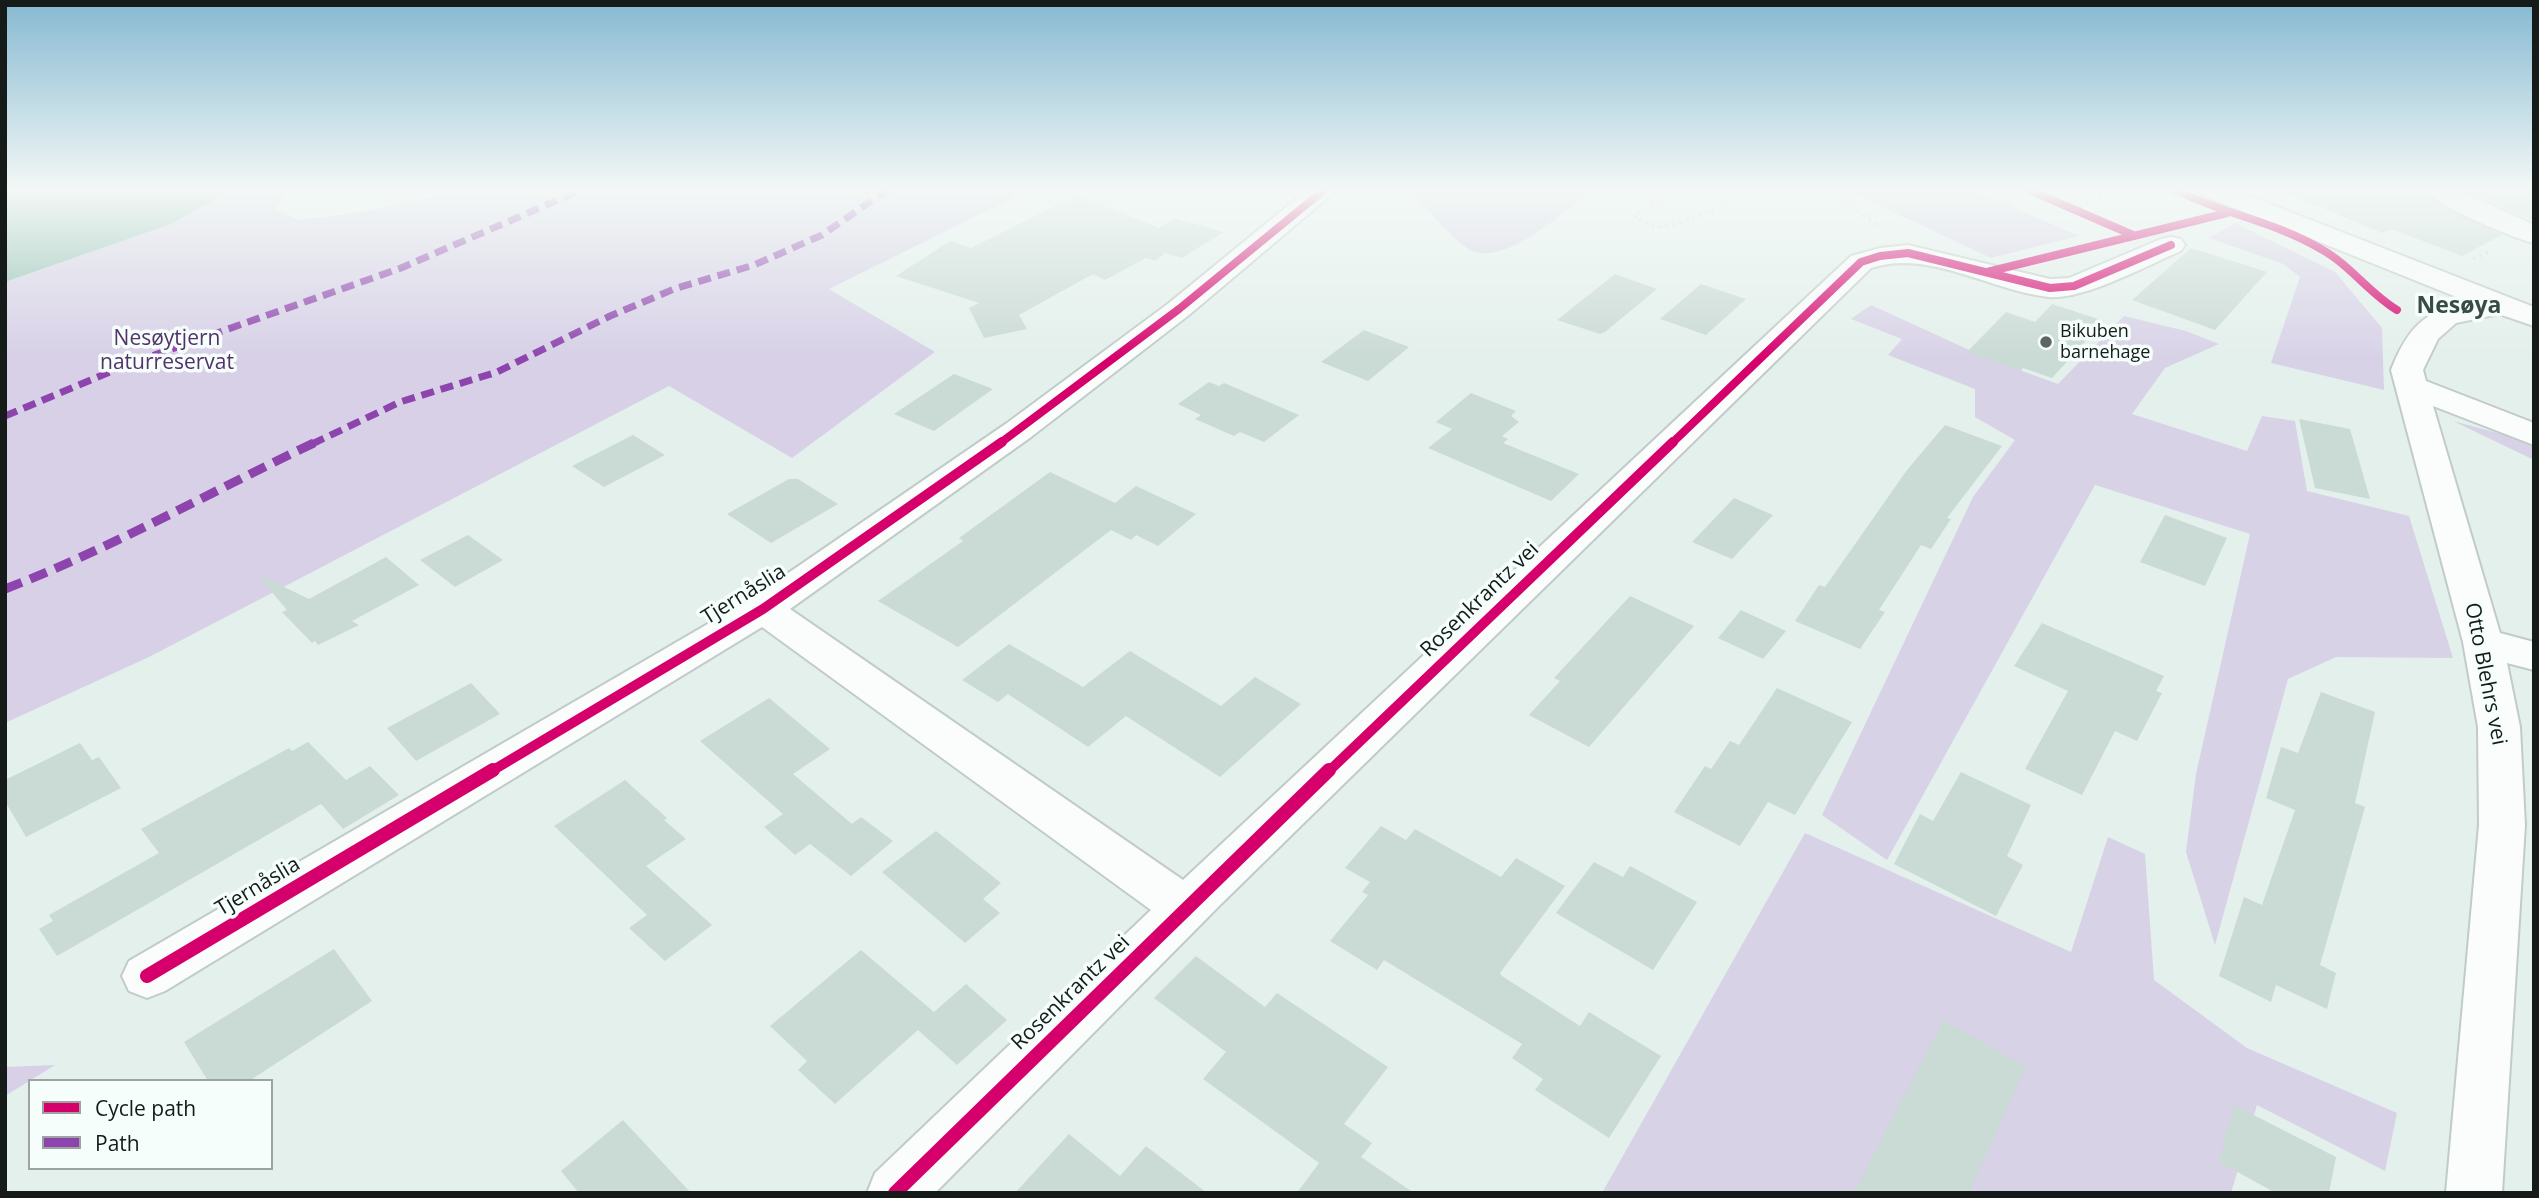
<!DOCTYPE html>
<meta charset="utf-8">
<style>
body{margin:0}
#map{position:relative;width:2539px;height:1198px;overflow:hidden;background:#e4f0ec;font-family:"Open Sans",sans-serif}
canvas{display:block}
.frame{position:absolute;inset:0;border:7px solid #141b18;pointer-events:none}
.legend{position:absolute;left:28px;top:1079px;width:245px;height:91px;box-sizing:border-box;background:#f6fefb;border:2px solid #9ca3a0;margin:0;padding:9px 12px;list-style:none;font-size:21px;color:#141b18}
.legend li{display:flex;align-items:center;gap:14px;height:35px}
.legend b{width:35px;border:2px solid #9ca3a0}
</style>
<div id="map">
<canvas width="2539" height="1198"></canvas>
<div class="frame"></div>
<ul class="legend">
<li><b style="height:9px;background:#d6006c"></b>Cycle path</li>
<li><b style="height:9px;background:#8e44ad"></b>Path</li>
</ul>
</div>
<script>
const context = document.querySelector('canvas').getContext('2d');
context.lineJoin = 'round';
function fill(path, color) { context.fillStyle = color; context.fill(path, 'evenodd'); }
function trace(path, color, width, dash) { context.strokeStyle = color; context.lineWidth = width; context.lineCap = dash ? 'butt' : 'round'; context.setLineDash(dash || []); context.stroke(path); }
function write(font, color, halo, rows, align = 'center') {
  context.font = font + ' "Open Sans",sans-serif'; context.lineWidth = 7; context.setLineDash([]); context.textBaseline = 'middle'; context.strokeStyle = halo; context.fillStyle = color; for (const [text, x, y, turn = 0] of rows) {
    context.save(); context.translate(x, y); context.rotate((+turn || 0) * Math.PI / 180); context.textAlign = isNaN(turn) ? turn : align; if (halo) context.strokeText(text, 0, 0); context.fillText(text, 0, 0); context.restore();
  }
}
fill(new Path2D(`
 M1410 190H1593C1567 209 1500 272 1467 248 1446 233 1428 209 1410 190Z
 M1846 190H1974L2079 236 1991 258Z
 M2235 223 2335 272 2382 328 2384 390 2271 363 2300 277 2283 264 2209 238Z
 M1871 305 1989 359 2058 384 2124 316 2186 331 2219 344 2165 368 2132 414 2247 451 2262 416 2295 421 2307 491 2409 516 2453 658 2336 657 2288 679 2215 945 2186 852 2196 774 2250 534 2095 485 1887 860 1822 815 1973 497 2015 440 1975 417V389L1888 355 1902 339 1851 319Z
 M2453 421 2520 439 2534 446V460Z
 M1805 833 2071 952 2108 837 2145 854 2154 980 2247 1048 2397 1113 2385 1171 2257 1105 2231 1193H1602Z`), '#d8d2e7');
fill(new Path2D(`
 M232 190H297L282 198 274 209 300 220 361 212 462 190H1029L829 289 935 352 792 458 669 386 149 657 5 723V282L171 224Z
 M55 1065 5 1096V1067Z`), '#d7d0e7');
fill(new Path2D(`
 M5 190H232L171 224 5 282Z`), '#93c0b1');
fill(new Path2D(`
 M2280 190H2424L2444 207 2502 235 2462 256 2391 229 2382 233Z
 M2466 190H2534V218L2530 220Z
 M1077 195 1159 228 1174 218 1224 232 1182 258 1165 253 1155 261 1146 258 1105 280 1093 274 1019 315 1027 329 984 338 969 308 979 303 896 276 950 241 971 248Z
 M2191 248 2267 272 2215 330 2132 300Z
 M1615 274 1657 289 1605 332 1600 334 1557 320Z
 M1701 284 1746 299 1706 335 1660 319Z
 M2052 304 2104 321 2052 378 2023 368 2021 371 1967 352 2006 312 2035 322Z
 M1364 330 1409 347 1368 381 1321 362Z
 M954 374 993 389 934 431 894 414Z
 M1209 382 1219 386 1224 383 1299 415 1264 442 1240 432 1234 436 1195 419 1201 415 1178 404Z
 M1471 393 1516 411 1511 416 1519 422 1502 436 1508 439 1503 443 1579 474 1551 501 1428 448 1452 429 1436 422Z
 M2299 419 2350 429 2370 499 2315 488Z
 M1945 425 2002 446 1947 518 1951 519 1931 549 1921 545 1879 610 1885 612 1860 649 1795 621 1819 585 1825 587 1907 470Z
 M633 435 665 455 604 487 572 466Z
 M1050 472 1115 503 1136 486 1196 514 1158 546 1136 535 1131 540 1111 530 958 647 878 601 963 541 959 538Z
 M789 479H798L838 504 771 543 727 514Z
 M1734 498 1773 515 1732 559 1692 542Z
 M2165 515 2227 538 2205 586 2140 562Z
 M468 535 503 560 455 587 420 560Z
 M386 557 419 585 352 621 359 625 318 645 315 641 312 643 282 612 287 610 257 574 309 599Z
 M1630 596 1694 626 1589 747 1529 715 1560 681 1554 678Z
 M1741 610 1786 631 1763 659 1718 638Z
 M2042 623 2164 676 2156 691 2162 693 2137 741 2115 731 2082 795 2025 769 2068 691 2014 666Z
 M1009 644 1083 687 1130 651 1221 706 1255 677 1301 704 1220 777 1126 716 1088 747 1008 694 998 702 962 680Z
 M471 683 500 714 416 761 387 728Z
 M1777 688 1852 722 1795 815 1768 802 1740 846 1674 812 1705 766 1711 769 1730 741 1739 745Z
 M2321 692 2375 712 2355 803 2365 807 2320 965 2336 973 2327 1009 2276 985 2271 1002 2219 976 2244 897 2262 905 2295 810 2266 798 2281 747 2298 753Z
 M769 698 830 749 793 774 852 824 861 817 893 841 851 876 810 844 795 855 764 827 783 814 700 741Z
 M308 742 346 780 370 766 399 795 343 829 321 804 57 956 39 929 53 921 49 915 159 853 141 829 289 748 292 751Z
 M80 743 92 760 99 757 121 788 26 837 5 801V780Z
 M1961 772 2031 805 2007 856 2023 865 1996 916 1894 864 1920 814 1933 821Z
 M625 780 667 818 664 820 686 839 646 866 712 925 665 961 629 928 647 915 554 826Z
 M1381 826 1406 840 1415 829 1501 877 1516 858 1565 886 1500 973 1502 976 1580 1026 1589 1012 1661 1056 1609 1138 1535 1090 1543 1079 1512 1058 1522 1044 1384 960 1377 970 1330 941 1368 895 1362 892 1370 882 1345 868Z
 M936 831 1001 883 983 899 1000 913 965 943 882 872Z
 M1594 862 1623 877 1630 866 1697 902 1653 970 1556 913Z
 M334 949 372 1001 249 1081H208L184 1042Z
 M861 950 934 1012 966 984 1007 1020 957 1065 918 1030 835 1104 798 1070 807 1061 770 1026Z
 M1196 956 1265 1007 1277 993 1388 1067 1344 1124 1372 1143 1361 1157 1414 1193H1297L1319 1163 1203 1079 1226 1052 1154 998Z
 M1943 1020 2026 1067 1969 1193H1854Z
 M2234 1105 2336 1157 2329 1193H2276L2219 1162Z
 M623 1120 691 1193H579L561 1171Z
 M1069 1134 1120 1176 1146 1146 1207 1193H1015Z`), '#cadad5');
const minor = new Path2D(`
 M1307 190H1337L1189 315 1031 437 790 609 1183 880 1851 256 1880 248 1908 245 2050 279 2069 278 2161 239 2171 237 2181 239 2185 245 2181 251C2147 265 2085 300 2049 297 1990 291 1930 249 1871 268L1219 906 935 1193H867L875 1173 1151 910 762 627 165 991 147 998 129 991 122 976 129 961 749 600 1007 423 1169 303Z
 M2198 190H2234L2534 307V326L2499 314 2456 323 2438 339 2423 370 2426 381 2534 423V445L2433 406 2500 633 2534 642V670L2507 663 2520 727 2525 825 2502 1193H2446L2479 825 2478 727 2463 642 2391 370C2408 327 2424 311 2469 302L2202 195Z
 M2426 190H2459L2534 225V243C2513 238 2438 207 2426 190Z`);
trace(minor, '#c1cbc7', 4);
trace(new Path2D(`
 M1692 190 1635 214 1636 219 1658 227 1676 224 1767 190
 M1829 190 1877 225
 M2073 210 2118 190
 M2473 259 2490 251`), '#d6d9d8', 3.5, [2.5, 4.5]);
fill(minor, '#fbfdfc');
trace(new Path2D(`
 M5 416 129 364 401 268 581 190
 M312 444 400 402 497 372 610 316 674 289 754 265 822 235 884 192 895 190`), '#8e44ad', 7, [13, 7]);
trace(new Path2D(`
 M5 589C112 548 212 491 316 442`), '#8e44ad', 9, [18, 9]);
trace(new Path2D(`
 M2029 190 2133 235
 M2176 190C2223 214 2276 222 2321 249 2350 265 2369 293 2397 310
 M1987 272 2227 213
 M999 444 1179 309 1324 190
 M1671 444 1861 262 1880 256 1908 253 2050 288 2074 286 2171 245`), '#d6006c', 8);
trace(new Path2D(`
 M490 772 763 609 1002 442
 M1328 772 1673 442`), '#d6006c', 10);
trace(new Path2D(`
 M147 976 493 770
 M895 1193 1329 770`), '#d6006c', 14);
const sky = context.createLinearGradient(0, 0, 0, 358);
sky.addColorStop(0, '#86b9d2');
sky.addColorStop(0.53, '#f3f8f6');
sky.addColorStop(1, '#f3f8f600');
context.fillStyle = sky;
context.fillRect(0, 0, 2539, 358);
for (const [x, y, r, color] of [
 [2046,342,7,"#5d6662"]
]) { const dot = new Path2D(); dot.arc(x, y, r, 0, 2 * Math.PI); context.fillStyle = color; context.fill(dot); trace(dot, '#f6fefb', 2.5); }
write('18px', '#141b18', '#f6fefb', [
 ["Bikuben",2060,332],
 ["barnehage",2060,353]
], 'left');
write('21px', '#52326a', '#f6fefb', [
 ["Nesøytjern",167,339],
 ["naturreservat",167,363]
]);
write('21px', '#141b18', '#f6fefb', [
 ["Tjernåslia",744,595,-32],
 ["Rosenkrantz vei",1480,600,-44],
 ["Otto Blehrs vei",2485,674,79],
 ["Tjernåslia",258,887,-31],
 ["Rosenkrantz vei",1071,993,-44]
]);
write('bold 23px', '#3a4b45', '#f6fefb', [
 ["Nesøya",2459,306]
]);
</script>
